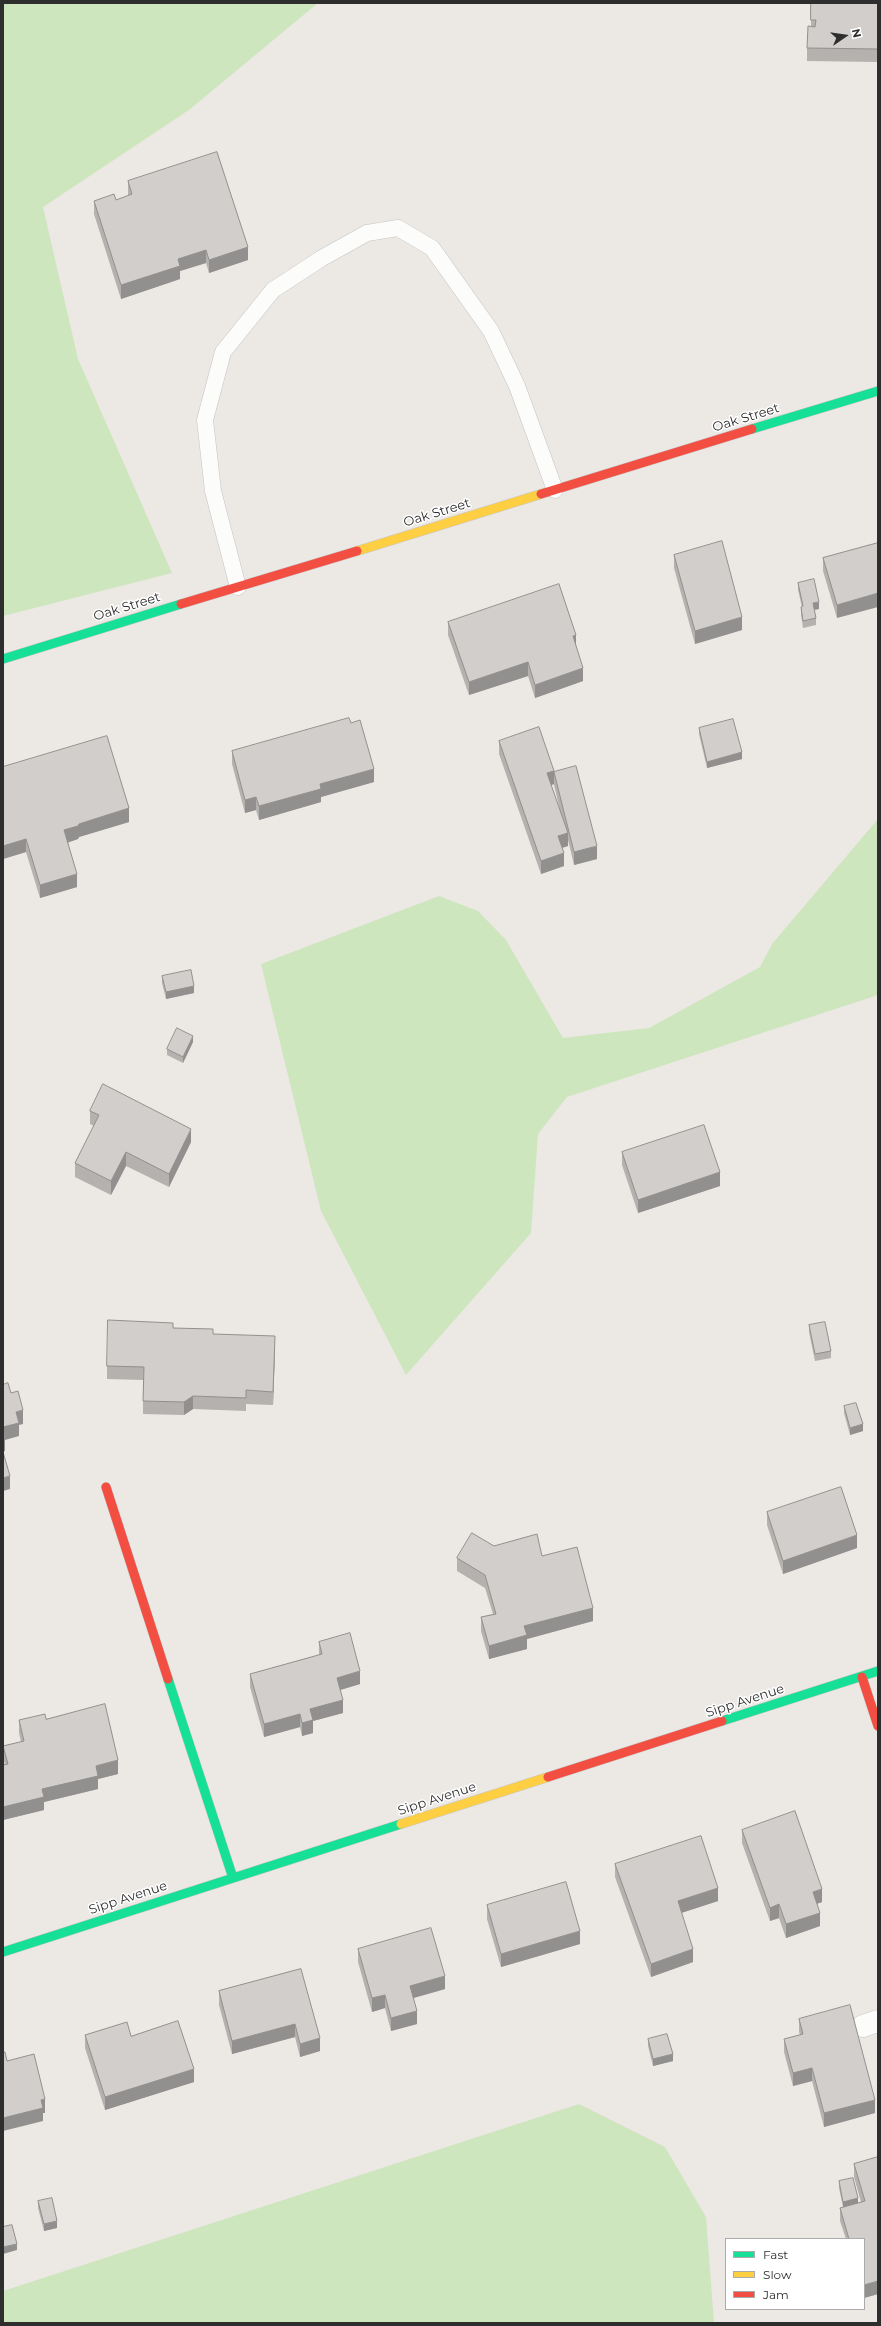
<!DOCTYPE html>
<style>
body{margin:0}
#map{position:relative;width:881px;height:2326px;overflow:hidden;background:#ece8e4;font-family:Montserrat,sans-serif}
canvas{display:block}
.frame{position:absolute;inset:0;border:4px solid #2e2e2e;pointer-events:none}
.legend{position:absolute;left:725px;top:2238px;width:140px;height:72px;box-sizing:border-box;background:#fff;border:1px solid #ababab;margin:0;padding:5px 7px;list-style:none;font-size:12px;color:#2e2e2e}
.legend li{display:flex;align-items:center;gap:8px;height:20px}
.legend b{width:20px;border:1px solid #ababab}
.north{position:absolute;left:825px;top:16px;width:40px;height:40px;-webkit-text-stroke:3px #fff;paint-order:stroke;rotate:77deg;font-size:11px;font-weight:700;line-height:16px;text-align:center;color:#2e2e2e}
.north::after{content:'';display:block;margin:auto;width:14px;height:18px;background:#2e2e2e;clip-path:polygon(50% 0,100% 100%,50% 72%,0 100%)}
</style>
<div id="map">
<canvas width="881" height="2326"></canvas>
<div class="frame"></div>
<ul class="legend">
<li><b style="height:5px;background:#16e098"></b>Fast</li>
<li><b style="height:5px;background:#ffcf43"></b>Slow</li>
<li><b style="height:5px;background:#f24e42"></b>Jam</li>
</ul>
<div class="north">N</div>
</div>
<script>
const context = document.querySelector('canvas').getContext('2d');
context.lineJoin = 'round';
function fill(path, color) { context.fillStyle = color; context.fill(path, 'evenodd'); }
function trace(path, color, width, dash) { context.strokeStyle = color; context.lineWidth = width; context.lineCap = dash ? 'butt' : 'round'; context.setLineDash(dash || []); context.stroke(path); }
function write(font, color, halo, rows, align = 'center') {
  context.font = font + ' Montserrat,sans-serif'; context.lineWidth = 3; context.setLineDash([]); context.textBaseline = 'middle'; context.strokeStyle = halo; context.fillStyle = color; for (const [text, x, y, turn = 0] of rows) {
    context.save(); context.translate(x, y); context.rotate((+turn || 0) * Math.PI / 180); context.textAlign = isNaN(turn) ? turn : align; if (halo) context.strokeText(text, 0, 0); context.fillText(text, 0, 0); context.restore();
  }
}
fill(new Path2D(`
 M3 3H318L189 110 43 207 78 359 172 573 3 616Z
 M878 819V995L567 1097 538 1134 531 1233 406 1375 321 1211 261 964 439 896 478 911 506 940 563 1038 649 1028 760 967 772 944Z
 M579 2104 665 2147 706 2217 714 2323H3V2291Z`), '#cee6be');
const lane = new Path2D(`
 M238 587 213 491 205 420 223 352 273 290 322 258 367 233 398 228 432 248 491 331 517 386 555 490`);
const street = new Path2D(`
 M863 2026 878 2021`);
const fast = new Path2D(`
 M752 429 878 391
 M3 659 181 604
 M168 1679 233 1878
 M722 1721 878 1671
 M3 1952 401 1824`);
const slow = new Path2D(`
 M357 551 541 494
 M401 1824 548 1777`);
const jam = new Path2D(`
 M541 494 752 429
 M181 604 357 551
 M106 1487 168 1679
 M862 1677 878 1726
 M548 1777 722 1721`);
trace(lane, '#c5c4c5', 17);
trace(street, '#c5c4c5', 23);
trace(fast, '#c5c4c5', 10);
trace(slow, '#c5c4c5', 10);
trace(jam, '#c5c4c5', 10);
trace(lane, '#fcfcfb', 16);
trace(street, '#fcfcfb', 22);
trace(fast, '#16e098', 9);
trace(slow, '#ffcf43', 9);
trace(jam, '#f24e42', 9);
fill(new Path2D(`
 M811 3H878V62L807 61V48L811 27Z
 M128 181 248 260 209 273 206 263 180 271V279L121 299 94 214V201L116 200 128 196Z
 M878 543 837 618 823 571V558Z
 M674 555 742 630 695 644 674 568Z
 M798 583 819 609 814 610 816 618V625L803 628 801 614V607H802L798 590Z
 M448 622 576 647 583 681 535 698 528 676 469 695 448 635Z
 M699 728 742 759 707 768 699 734Z
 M499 741 554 772 597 859 574 865 568 840V846L562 848 564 866 541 874 499 754ZM554 784V785L560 810 551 785Z
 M232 751 374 782 321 797V802L259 820 256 810 245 813 232 764Z
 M3 767 129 822 79 837 78 839 68 842 77 887 40 898 26 852 3 859Z
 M162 976 194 993 166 999 162 983Z
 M193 1042 183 1063 167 1055V1049Z
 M90 1111 191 1142 169 1187 126 1166 111 1195 75 1177V1163L94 1126 90 1124Z
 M622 1152 720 1186 638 1213 622 1165Z
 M809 1325 831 1351V1358L815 1361 809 1332Z
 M173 1328 213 1334 275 1349 273 1405 246 1404V1411L193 1409 184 1415 143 1414V1380L107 1379V1366Z
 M844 1406 863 1431 850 1435 844 1413Z
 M767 1512 857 1548 783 1574 767 1525Z
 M494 1546 542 1556 593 1621 527 1639V1649L489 1659 481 1631V1617L493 1614 485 1588 457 1571V1558Z
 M319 1642 360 1684 340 1690 343 1713 313 1721V1733L302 1736 300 1727 264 1737 250 1687V1674L319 1655Z
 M46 1719 118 1774 98 1779V1789L44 1802V1810L3 1820V1765L5 1764 3 1759V1746L21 1742 19 1733V1720Z
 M742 1830 822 1902 817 1904 820 1926 786 1938 779 1918 770 1921 742 1843Z
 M615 1864 718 1901 681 1913 693 1962 651 1977 615 1877Z
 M487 1905 580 1944 501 1967 487 1919Z
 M358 1949 445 1989 413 1998 417 2024 391 2031 385 2008 372 2012 358 1962Z
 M301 1969 320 2051 300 2057 295 2037 232 2054 219 2005V1991Z
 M799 2019 875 2113 824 2127 812 2081 793 2086 784 2052V2039L800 2035 799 2032Z
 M85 2035 131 2036 194 2082 105 2110 85 2048Z
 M648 2039 673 2061 653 2066 648 2046Z
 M878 2157V2294L864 2298V2239H846L840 2221V2208L843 2207 839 2188V2181L858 2203 861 2202 854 2177V2164Z
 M38 2201 57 2228 44 2231 38 2208Z`), '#b4b1af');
fill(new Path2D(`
 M248 247V260L209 273V260Z
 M206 250V263L180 271V279L121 299V285L178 259Z
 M878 593V607L837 618V605Z
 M819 602V609L813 610V603Z
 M742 617V630L695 644V631Z
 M576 635V648L573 636Z
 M528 662V676L469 695V682Z
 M583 668V681L535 698V685Z
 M742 752V759L707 768V762Z
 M374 769V782L321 797V802L259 820V806L320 784Z
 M554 771V784L547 787V773Z
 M256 797V810L245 813V800Z
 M129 808V822L79 837 78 839 64 844V830L79 824Z
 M568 833V846L558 849V836Z
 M26 839V852L3 859V846Z
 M597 846V859L574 865V852Z
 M564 853V866L541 874V861Z
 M77 874V887L40 898V885Z
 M194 986V993L166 999V992Z
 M193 1036V1042L183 1063V1057Z
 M191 1129V1142L169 1187V1174Z
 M126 1152V1166L111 1195V1181Z
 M720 1172V1186L638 1213V1200Z
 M275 1336V1349L273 1405V1392Z
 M193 1396V1409L184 1415V1402Z
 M23 1410V1424L19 1425V1436L5 1440V1451H3V1427L16 1412Z
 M863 1424V1431L850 1435V1428Z
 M10 1476V1489L3 1491V1478Z
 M857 1535V1548L783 1574V1561Z
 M593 1608V1621L527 1639V1649L489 1659V1646L524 1626Z
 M360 1671V1684L337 1691V1678Z
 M343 1700V1713L313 1721V1733L302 1736V1723L310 1709Z
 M300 1714V1727L264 1737V1724Z
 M118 1760V1774L98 1779V1789L44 1802V1810L3 1820V1807L96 1766Z
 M718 1888V1901L678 1914V1901Z
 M822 1889V1902L813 1905V1892Z
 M779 1904V1918L770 1921V1908Z
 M820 1913V1926L786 1938V1924Z
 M580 1931V1944L501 1967V1954Z
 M693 1949V1962L651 1977V1964Z
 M445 1976V1989L410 1999V1986Z
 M385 1995V2008L372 2012V1998Z
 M417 2011V2024L391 2031V2018Z
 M295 2024V2037L232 2054V2041Z
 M320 2038V2051L300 2057V2044Z
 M673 2054V2061L653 2066V2059Z
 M812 2068V2081L793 2086V2073Z
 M194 2069V2082L105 2110V2097Z
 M45 2099V2113H43V2121L3 2131V2118L41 2100Z
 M875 2100V2113L824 2127V2113Z
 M858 2198V2205L843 2209V2202Z
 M57 2221V2228L44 2231V2224Z
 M17 2244V2250L3 2254V2247Z
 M878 2281V2294L864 2298V2285Z`), '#92908e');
const building = new Path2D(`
 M811 3H878V49L807 48 808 26 815 27 816 20H811Z
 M217 152 248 247 209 260 206 250 178 259 180 266 121 285 94 201 114 194 116 200 132 194 128 181Z
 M722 541 742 617 695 631 674 555Z
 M878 543V593L837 605 823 558Z
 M814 579 819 602 813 603 816 618 803 621 801 607 803 606 798 583Z
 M559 584 576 635 573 636 583 668 535 685 528 662 469 682 448 622Z
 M349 718 351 723 360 720 374 769 320 784 321 789 259 806 256 797 245 800 232 751Z
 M733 719 742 752 707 762 699 728Z
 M539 727 554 771 547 773 568 833 558 836 564 853 541 861 499 741Z
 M107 736 129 808 79 824 78 826 64 830 77 874 40 885 26 839 3 846V767Z
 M576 766 597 846 574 852 554 772Z
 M191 970 194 986 166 992 162 976Z
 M177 1028 193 1036 183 1057 167 1049Z
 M103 1084 191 1129 169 1174 126 1152 111 1181 75 1163 99 1115 90 1111Z
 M704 1125 720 1172 638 1200 622 1152Z
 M108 1320 173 1323V1328L213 1329V1334L275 1336 273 1392 246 1390V1398L193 1396 184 1402 143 1401 144 1367 107 1366Z
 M825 1322 831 1351 815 1354 809 1325Z
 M8 1383 11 1393 18 1391 23 1410 16 1412 19 1423 3 1427V1385Z
 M856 1403 863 1424 850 1428 844 1406Z
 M3 1430 5 1438H3Z
 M3 1452 10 1476 3 1478Z
 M841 1487 857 1535 783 1561 767 1512Z
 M472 1533 494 1546 537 1534 542 1556 577 1547 593 1608 524 1626 527 1635 489 1646 481 1617 496 1614 485 1575 457 1558Z
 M350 1633 360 1671 337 1678 343 1700 310 1709 313 1720 302 1723 300 1714 264 1724 250 1674 322 1654 319 1642Z
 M105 1704 118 1760 96 1766 98 1776 42 1789 44 1797 3 1807V1765L8 1764 3 1746 24 1741 19 1720 45 1714 46 1719Z
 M795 1811 822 1889 813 1892 820 1913 786 1924 779 1904 770 1908 742 1830Z
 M701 1836 718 1888 678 1901 693 1949 651 1964 615 1864Z
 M566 1882 580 1931 501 1954 487 1905Z
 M431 1928 445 1976 410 1986 417 2011 391 2018 385 1995 372 1998 358 1949Z
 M301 1969 320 2038 300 2044 295 2024 232 2041 219 1991Z
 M850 2005 875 2100 824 2113 812 2068 793 2073 784 2039 803 2034 799 2019Z
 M178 2021 194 2069 105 2097 85 2035 127 2022 131 2036Z
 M667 2034 673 2054 653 2059 648 2039Z
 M3 2052H5L7 2061 34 2054 45 2099 41 2100 43 2108 3 2118Z
 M878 2157V2281L864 2285V2239H849L840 2208 865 2201 854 2164Z
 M853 2178 858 2198 843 2202 839 2181Z
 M52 2198 57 2221 44 2224 38 2201Z
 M12 2225 17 2244 3 2247V2227Z`);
fill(building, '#d1cecb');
trace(building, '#92908e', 1);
write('13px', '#2e2e2e', '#fff', [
 ["Oak Street",746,418,-17],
 ["Oak Street",437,513,-17],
 ["Oak Street",127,607,-17],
 ["Sipp Avenue",745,1701,-18],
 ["Sipp Avenue",437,1799,-18],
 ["Sipp Avenue",128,1898,-18]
]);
</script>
